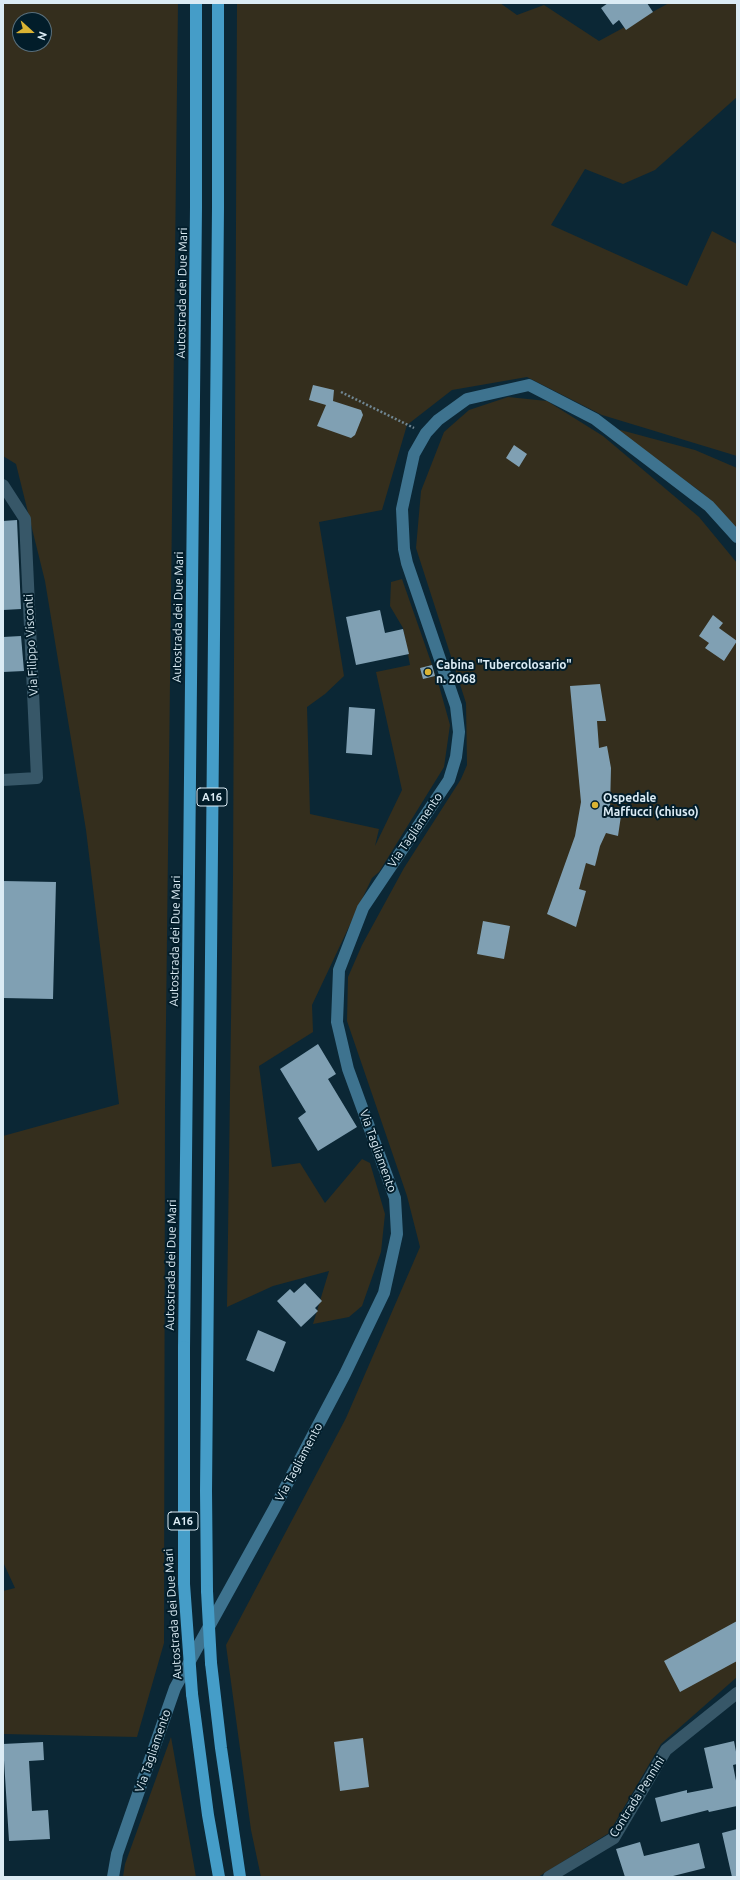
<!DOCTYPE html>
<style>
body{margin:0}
#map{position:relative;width:740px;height:1880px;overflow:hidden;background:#0b2735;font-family:Ubuntu,sans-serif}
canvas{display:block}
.frame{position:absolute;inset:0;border:4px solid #dbebf4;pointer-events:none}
.north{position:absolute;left:12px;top:12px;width:40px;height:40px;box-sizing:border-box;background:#021d2a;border:1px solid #596f7b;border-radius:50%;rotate:111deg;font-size:11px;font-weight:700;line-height:16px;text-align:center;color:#dbebf4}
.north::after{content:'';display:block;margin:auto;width:14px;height:18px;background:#dab333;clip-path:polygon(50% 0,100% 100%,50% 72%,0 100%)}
</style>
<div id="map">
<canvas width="740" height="1880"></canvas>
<div class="frame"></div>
<div class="north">N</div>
</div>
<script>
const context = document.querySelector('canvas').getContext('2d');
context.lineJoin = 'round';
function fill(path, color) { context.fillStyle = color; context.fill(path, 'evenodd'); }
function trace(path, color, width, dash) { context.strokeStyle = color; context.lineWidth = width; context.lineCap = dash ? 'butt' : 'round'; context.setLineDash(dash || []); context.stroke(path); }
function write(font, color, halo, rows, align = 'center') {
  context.font = font + ' Ubuntu,sans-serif'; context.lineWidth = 4; context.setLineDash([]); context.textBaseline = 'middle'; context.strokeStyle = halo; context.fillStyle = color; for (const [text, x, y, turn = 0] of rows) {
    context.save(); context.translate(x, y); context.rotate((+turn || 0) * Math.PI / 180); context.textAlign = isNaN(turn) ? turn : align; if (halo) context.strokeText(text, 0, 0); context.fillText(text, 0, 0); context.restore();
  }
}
fill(new Path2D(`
 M3 3H178L165 1106 164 1643 137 1737 3 1734V1591L15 1588 3 1562V1136L119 1104 86 830 45 581 16 464 3 456ZM20 20H44V44H20Z
 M237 3H500L517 15 544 5 599 41 669 3H737V97L655 170 623 184 585 169 551 225 687 286 712 231 737 244V456L602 415 527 377 452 390 407 425 382 510 319 522 344 676 325 694 307 707 310 814 379 829 375 846 402 790 376 672 410 665 403 628 390 606 391 582 402 579 438 682 450 725 444 767 379 872 372 878 312 1005 313 1032 259 1066 272 1167 300 1163 325 1203 362 1159 370 1163 385 1214 381 1252 362 1306 349 1317 313 1324 329 1271 273 1286 227 1307 233 876Z
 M508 397 547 401 603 436 699 517 737 563V1677L661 1744 609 1833 538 1877H261L251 1830 226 1645 346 1418 420 1247 407 1196 347 1021 348 977 362 945 404 868 461 779 467 765 466 703 416 548 421 491 444 432 469 410Z
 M613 428 695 450 737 468V532L701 492Z
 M171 1737 196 1877H123L125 1864Z`), '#342e1d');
fill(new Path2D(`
 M608 3H647L653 12 626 30 619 20 613 25 601 8Z
 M313 385 334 390 333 401 361 410 363 415 355 435 351 438 317 426 326 405 309 400Z
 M514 445 527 454 519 467 506 458Z
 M17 520 21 609 3 610V521Z
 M380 610 385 633 403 629 409 654 356 665 346 617Z
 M713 615 723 623 719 628 737 641 724 661 705 648 709 643 699 636Z
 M21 636 24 671 3 672V637Z
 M432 665 435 676 423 679 420 668Z
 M600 684 606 721H597L599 748 607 746 611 768 610 808 622 809 618 836 606 833 600 846 595 866 586 863 579 889 586 891 576 927 547 914 575 836 581 802 570 686Z
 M349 707 375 709 372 755 346 753Z
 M3 881 56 882 53 999 3 998Z
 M483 921 510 926 504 959 477 954Z
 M318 1044 336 1074 328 1079 357 1127 318 1151 298 1118 306 1112 280 1069Z
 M305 1283 322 1301 315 1308 318 1311 301 1327 277 1301 290 1289 294 1293Z
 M258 1330 286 1342 274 1372 246 1360Z
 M737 1621V1661L680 1692 664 1661Z
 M363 1738 369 1787 340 1791 334 1742Z
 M734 1741 737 1757V1764L733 1765 737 1786V1806L709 1812 708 1810 661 1822 655 1798 687 1790V1793L713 1788 704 1748Z
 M43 1742 44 1760 29 1761 32 1811 48 1810 50 1839 9 1841 3 1744Z
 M737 1829V1877H732L722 1833Z
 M640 1842 644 1856 699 1843 705 1868 669 1877H625L616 1849Z`), '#80a0b3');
trace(new Path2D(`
 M341 392 414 428`), '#708692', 2.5, [2, 2]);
trace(new Path2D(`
 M3 485 25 519 37 778 3 780
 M549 1877 614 1838 666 1750 737 1693`), '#375768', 12);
trace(new Path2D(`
 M113 1877 117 1854 175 1688 274 1509 345 1374 384 1293 397 1234 395 1198 348 1069 337 1022 339 970 363 908 449 780 456 757 459 732 456 706 407 563 404 549 402 509 414 454 426 433 438 420 467 399 529 385 595 419 709 506 737 537`), '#3e738f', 12);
trace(new Path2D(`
 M184 1347 196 207V3
 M207 1591 206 1490 218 207V3
 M211 1663 221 1748 240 1877
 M192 1694 208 1815 219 1877`), '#459dc8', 12);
trace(new Path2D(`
 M184 1347V1584L192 1694
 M207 1591 211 1663`), '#459dc8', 12);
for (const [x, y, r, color] of [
 [428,672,4,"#dab333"],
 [595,805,4,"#dab333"]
]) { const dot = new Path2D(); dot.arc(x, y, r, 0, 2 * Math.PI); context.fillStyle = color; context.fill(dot); trace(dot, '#021d2a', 1.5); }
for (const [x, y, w] of [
 [212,797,30],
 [183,1521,30]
]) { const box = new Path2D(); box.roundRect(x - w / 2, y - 9, w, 18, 3); context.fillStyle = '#021d2a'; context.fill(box); trace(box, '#dbebf4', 1); }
write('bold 11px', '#dbebf4', null, [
 ["A16",212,797],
 ["A16",183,1521]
]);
write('12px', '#dbebf4', '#021d2a', [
 ["Autostrada dei Due Mari",182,293,-89],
 ["Autostrada dei Due Mari",178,617,-89],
 ["Via Filippo Visconti",31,645,-93],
 ["Via Tagliamento",415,830,-56],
 ["Autostrada dei Due Mari",175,941,-89],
 ["Via Tagliamento",378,1151,70],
 ["Autostrada dei Due Mari",171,1265,-89],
 ["Via Tagliamento",299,1462,-62],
 ["Autostrada dei Due Mari",173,1614,-94],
 ["Via Tagliamento",153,1751,-71],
 ["Contrada Pennini",637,1797,-58]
]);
write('bold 12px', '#dbebf4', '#021d2a', [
 ["Cabina \"Tubercolosario\"",436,665],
 ["n. 2068",436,679],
 ["Ospedale",603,798],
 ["Maffucci (chiuso)",603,812]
], 'left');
</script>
